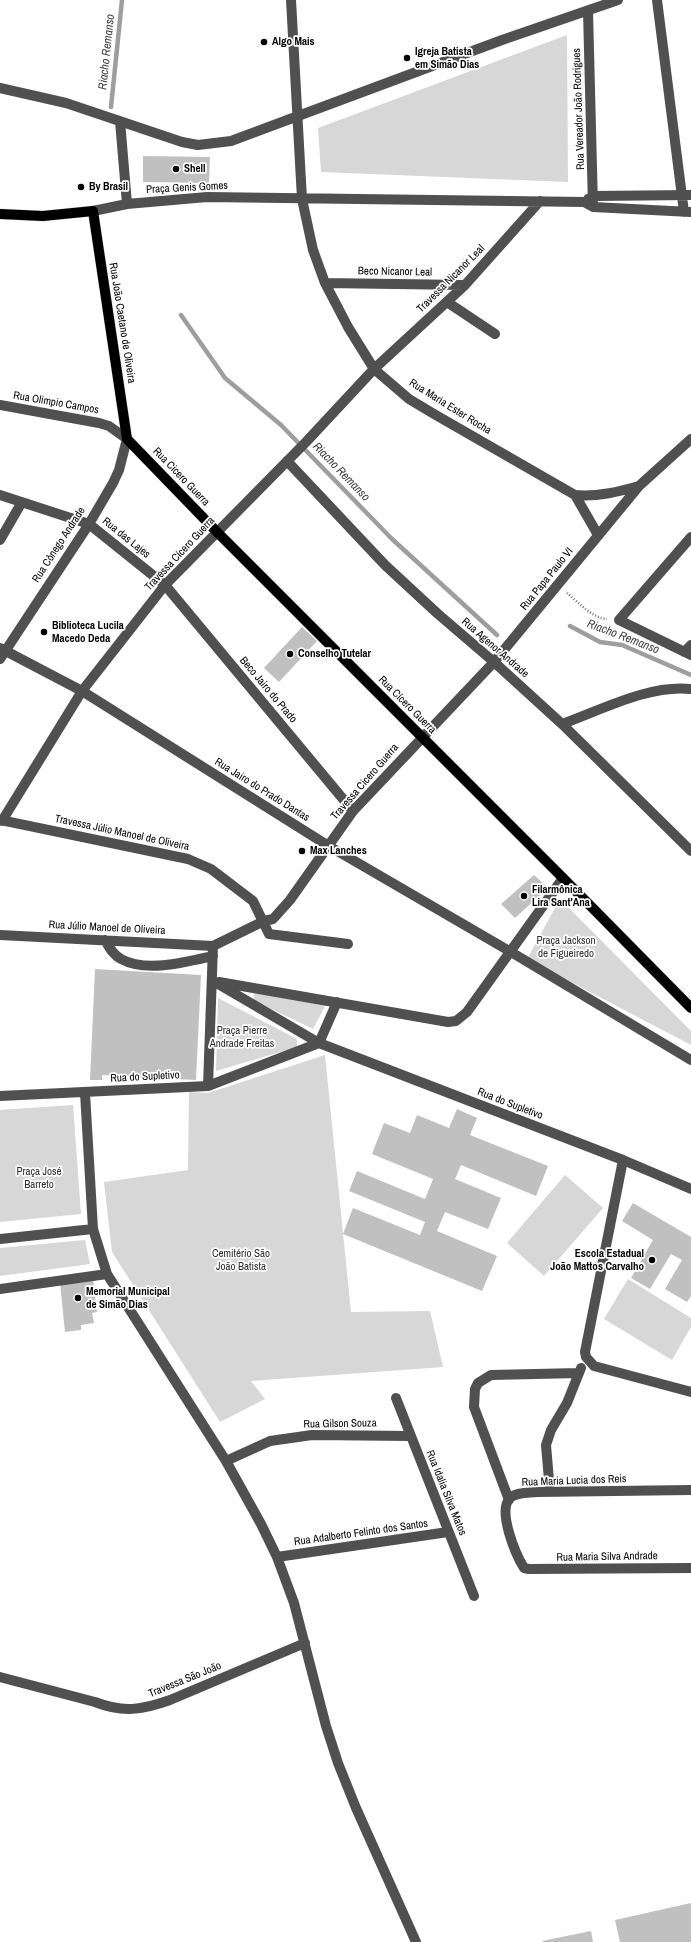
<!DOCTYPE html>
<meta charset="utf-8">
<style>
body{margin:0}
canvas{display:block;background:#fff}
</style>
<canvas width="691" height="1942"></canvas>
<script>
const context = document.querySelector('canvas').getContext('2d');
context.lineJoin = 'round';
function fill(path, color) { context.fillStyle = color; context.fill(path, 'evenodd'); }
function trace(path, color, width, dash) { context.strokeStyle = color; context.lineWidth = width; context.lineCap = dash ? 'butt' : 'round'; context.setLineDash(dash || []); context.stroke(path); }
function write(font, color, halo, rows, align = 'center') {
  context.font = font + ' "Archivo Narrow",sans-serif'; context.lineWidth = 3.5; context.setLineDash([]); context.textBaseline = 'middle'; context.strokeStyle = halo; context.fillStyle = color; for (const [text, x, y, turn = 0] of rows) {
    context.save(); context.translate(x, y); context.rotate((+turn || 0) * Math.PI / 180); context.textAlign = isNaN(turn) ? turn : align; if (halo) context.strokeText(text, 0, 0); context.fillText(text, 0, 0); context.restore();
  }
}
fill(new Path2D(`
 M567 35 568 182 321 172 318 128Z
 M560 899 691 1031V1045L527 959Z
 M255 991 325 1006 313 1029 253 1000Z
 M218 998 297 1039V1047L216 1071Z
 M325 1055 351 1312 430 1311 443 1367 251 1381 265 1399 220 1422 112 1252 104 1182 188 1170 189 1092 208 1093Z
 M73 1105 81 1214 0 1222V1110Z
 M565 1175 603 1208 544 1276 507 1243Z
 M85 1240 90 1264 0 1276V1248Z
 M628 1279 691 1318V1327L672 1360 604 1319Z`), '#d7d7d7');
trace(new Path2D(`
 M111 107 122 0
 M181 315 225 378 281 425 392 539 497 635
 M570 626 600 642 622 645 691 675`), '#9e9e9e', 4.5);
fill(new Path2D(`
 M143 156 210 157 209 183 143 182Z
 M302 627 317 641 279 682 264 668Z
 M534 875 548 888 515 918 501 904Z
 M95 969 201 975 196 1080 102 1075V1080H90Z
 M457 1109 477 1118 470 1135 548 1166 536 1196 461 1165 455 1179 501 1198 488 1229 445 1212 437 1231 497 1256 482 1291 343 1234 353 1208 420 1235 425 1222 349 1191 357 1171 425 1199 433 1179 372 1154 384 1123 410 1133 417 1115 449 1128Z
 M633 1203 691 1237V1296L687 1302 665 1289 682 1260 671 1254 650 1289 631 1278 653 1240 622 1221Z
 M93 1279 97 1312 92 1313 94 1323 81 1325V1330L65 1332 60 1283Z
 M691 1903V1942H620L615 1920Z
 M591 1931 593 1942H543L542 1941Z`), '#c0c0c0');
const major = new Path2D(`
 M0 214 43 216 93 211 127 439 217 532 563 878 691 1008`);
trace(major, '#dbdbdb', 11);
trace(new Path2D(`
 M567 593C578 602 592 618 607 619`), '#727272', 2.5, [1, 2]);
trace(new Path2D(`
 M291 0 302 199 313 250 325 283 348 327 374 369 409 399 434 414 575 495 598 535
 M657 0 684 212
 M588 11 593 207
 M0 88 66 103 182 142 198 145 231 141 502 40 618 0
 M120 121 127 204
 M588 199 594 196 691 195
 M93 211 127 204 207 197 584 202 593 207 691 212
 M325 283 465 285
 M447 302 495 334
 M0 405 99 423 109 426 127 439 119 470 113 483 89 524 0 659
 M287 461 385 565 438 614 494 662 562 724 691 851
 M0 495 89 524 165 585 353 811
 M575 495C597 497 618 492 639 486
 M691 537 619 620 691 655
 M0 540 22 502
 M0 648 82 691 327 845 511 952 691 1060
 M684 652 691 645
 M562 724C601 710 650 684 691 689
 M0 820 188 859 211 869 253 901 269 934 348 944
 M2 821 82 691 165 585 306 442 374 369 465 285 540 201
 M0 935 213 946 264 921 273 919 290 900 353 811 494 662 639 486 691 439
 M105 940C109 947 113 955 121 959 146 973 187 962 213 956
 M213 981 319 1043 623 1160 691 1189
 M219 982 448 1022 456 1021 467 1012 563 878
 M208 1086 213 946
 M85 1093 93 1229 107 1274 226 1461 261 1524 277 1557 294 1603 326 1726 338 1763 356 1808 416 1942
 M0 1096 208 1086 319 1043 337 1002
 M623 1160 585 1352 586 1357 594 1366 691 1392
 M0 1239 93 1229
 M0 1289 107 1274
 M396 1398 474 1596
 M226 1461 270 1441 312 1435 410 1436
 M691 1490 537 1492C528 1493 516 1492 510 1498 497 1511 516 1555 524 1568L529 1569 691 1568
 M550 1492 546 1445 551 1430 567 1403 581 1368
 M509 1500 474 1407 475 1389 478 1383 491 1375 579 1373
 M277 1557 448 1532
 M0 1677 95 1702C123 1713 142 1710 170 1700L305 1643`), '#505050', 10);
trace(major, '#000', 10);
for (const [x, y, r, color] of [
 [264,42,4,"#000"],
 [407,58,4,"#000"],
 [176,169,4,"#000"],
 [81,187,4,"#000"],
 [44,632,4,"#000"],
 [290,654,4,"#000"],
 [302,851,4,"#000"],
 [524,896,4,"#000"],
 [652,1260,4,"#000"],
 [78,1298,4,"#000"]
]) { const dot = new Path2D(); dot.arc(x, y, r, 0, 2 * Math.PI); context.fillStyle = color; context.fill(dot); trace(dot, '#fff', 1.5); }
write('bold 11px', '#000', '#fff', [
 ["Algo Mais",272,42],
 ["Igreja Batista",415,52],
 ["em Simão Dias",415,65],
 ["Shell",184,169],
 ["By Brasil",89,187],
 ["Biblioteca Lucila",52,626],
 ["Macedo Deda",52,639],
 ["Conselho Tutelar",298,654],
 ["Max Lanches",310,851],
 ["Filarmônica",532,890],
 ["Lira Sant'Ana",532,903],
 ["Escola Estadual",644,1254,"right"],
 ["João Mattos Carvalho",644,1267,"right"],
 ["Memorial Municipal",86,1292],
 ["de Simão Dias",86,1305]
], 'left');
write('11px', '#000', '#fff', [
 ["Rua Vereador João Rodrigues",579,109,-92],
 ["Praça Genis Gomes",187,188,-3],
 ["Beco Nicanor Leal",395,272,1],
 ["Travessa Nicanor Leal",451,279,-45],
 ["Rua João Caetano de Oliveira",122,323,81],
 ["Rua Olimpio Campos",56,403,10],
 ["Rua Maria Ester Rocha",450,407,32],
 ["Rua Cicero Guerra",181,477,46],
 ["Rua das Lajes",126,538,39],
 ["Rua Cônego Andrade",59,545,-57],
 ["Travessa Cícero Guerra",180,554,-47],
 ["Rua Papa Paulo VI",547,579,-51],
 ["Rua Agenor Andrade",495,648,41],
 ["Beco Jairo do Prado",268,690,50],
 ["Rua Cícero Guerra",407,705,45],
 ["Travessa Cicero Guerra",365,782,-49],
 ["Rua Jairo do Prado Dantas",262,790,32],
 ["Travessa Júlio Manoel de Oliveira",122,833,12],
 ["Rua Júlio Manoel de Oliveira",107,928,3],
 ["Rua do Supletivo",145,1077,-3],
 ["Rua do Supletivo",510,1104,21],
 ["Rua Gilson Souza",340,1424,-1],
 ["Rua Maria Lucia dos Reis",574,1481,-2],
 ["Rua Idalia Silva Matos",446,1493,68],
 ["Rua Adalberto Felinto dos Santos",361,1533,-8],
 ["Rua Maria Silva Andrade",607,1557,-1],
 ["Travessa São João",185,1680,-22]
]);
write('11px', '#2e2e2e', '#fff', [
 ["Praça Jackson",566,941],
 ["de Figueiredo",566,954],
 ["Praça Pierre",242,1031],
 ["Andrade Freitas",242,1044],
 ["Praça José",39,1172],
 ["Barreto",39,1185],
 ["Cemitério São",241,1254],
 ["João Batista",241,1267]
]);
write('italic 12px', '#3f3f3f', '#fff', [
 ["Riacho Remanso",107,52,-84],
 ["Riacho Remanso",341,472,46],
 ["Riacho Remanso",623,637,21]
]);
</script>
